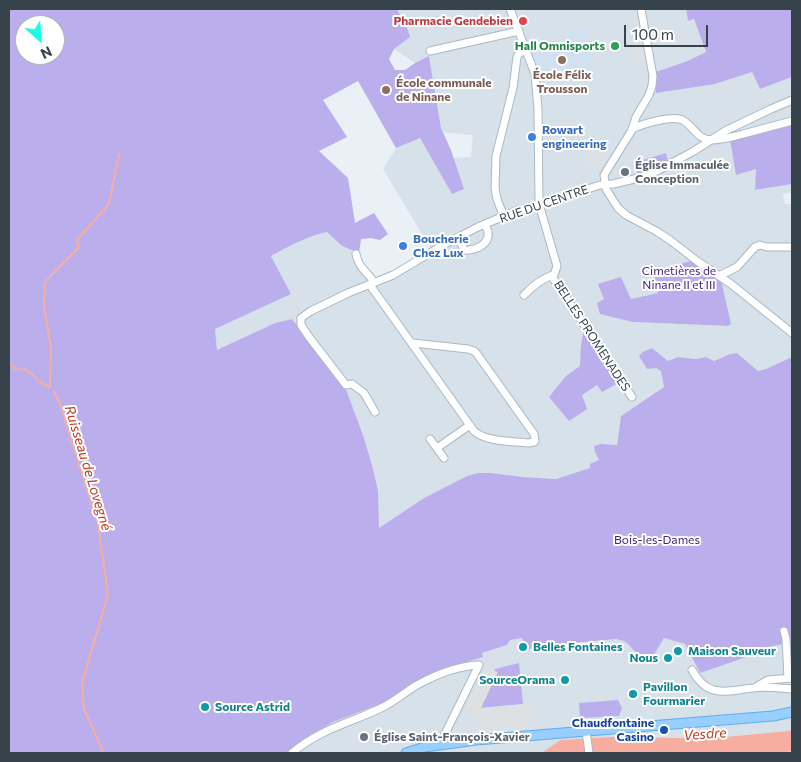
<!DOCTYPE html>
<meta charset="utf-8">
<style>
body{margin:0}
#map{position:relative;width:801px;height:762px;overflow:hidden;background:#e9f0f6;font-family:Commissioner,sans-serif}
canvas{display:block}
.frame{position:absolute;inset:0;border:10px solid #36434a;pointer-events:none}
.north{position:absolute;left:15px;top:15px;width:50px;height:50px;box-sizing:border-box;background:#fff;border:1px solid #afb4b7;border-radius:50%;rotate:154deg;font-size:14px;font-weight:700;line-height:20px;text-align:center;color:#36434a}
.north::after{content:'';display:block;margin:auto;width:18px;height:22px;background:#16ffe8;clip-path:polygon(50% 0,100% 100%,50% 72%,0 100%)}
.scale{position:absolute;left:624px;top:25px;width:84px;height:22px;box-sizing:border-box;border:2px solid #36434a;border-top:0;padding-left:6px;font-size:15px;line-height:18px;white-space:nowrap;color:#36434a;-webkit-text-stroke:4px #fff;paint-order:stroke}
</style>
<div id="map">
<canvas width="801" height="762"></canvas>
<div class="frame"></div>
<div class="north">N</div>
<div class="scale">100 m</div>
</div>
<script>
const context = document.querySelector('canvas').getContext('2d');
context.lineJoin = 'round';
function fill(path, color) { context.fillStyle = color; context.fill(path, 'evenodd'); }
function trace(path, color, width, dash) { context.strokeStyle = color; context.lineWidth = width; context.lineCap = dash ? 'butt' : 'round'; context.setLineDash(dash || []); context.stroke(path); }
function write(font, color, halo, rows, align = 'center') {
  context.font = font + ' Commissioner,sans-serif'; context.lineWidth = 4; context.setLineDash([]); context.textBaseline = 'middle'; context.strokeStyle = halo; context.fillStyle = color; for (const [text, x, y, turn = 0] of rows) {
    context.save(); context.translate(x, y); context.rotate((+turn || 0) * Math.PI / 180); context.textAlign = isNaN(turn) ? turn : align; if (halo) context.strokeText(text, 0, 0); context.fillText(text, 0, 0); context.restore();
  }
}
fill(new Path2D(`
 M397 9H686L688 21 694 19 706 52 685 62 715 84 752 72 760 89 792 77V120L730 139 756 168V190L792 184V192L783 194 785 204H792V357L766 369 758 371 737 353 730 354 714 361 706 357 696 359 678 357 668 361 652 348 656 368 661 371 664 387 621 416 617 445 601 444 595 452 599 460 591 468 556 479 523 477 491 473H478L467 476 424 498 379 528 372 465 363 435 347 392 342 383 292 319 275 323 217 350 215 329 291 294 271 256 303 239 314 235 327 232 342 246 359 253V260L371 277 378 278 385 276 431 249 383 169 396 148 420 137 452 194 464 189 453 158 471 157 473 135 443 132 441 128 429 56 415 63 394 49 410 37 408 30ZM621 277 631 299 658 293 731 324 728 326 633 322 597 303 604 299Z
 M522 638 527 650 540 646 616 639 624 641 629 645 632 650 655 653 664 638 685 644 700 673 738 660 772 646 792 643V730L788 731 714 738 637 736 560 740 542 753H287L302 740 333 722 380 704 397 694 418 680 444 669 482 657V653L507 645 510 640Z`), '#d6e1ea');
fill(new Path2D(`
 M586 26 594 71 540 79 530 51 569 42 567 30Z`), '#d1e1f0');
fill(new Path2D(`
 M9 9H397L408 30 410 37 394 49 389 59 395 70H405L415 63 429 56 441 128 451 150 464 189 452 194 420 138 396 148 358 81 323 100 347 137 319 151 348 178 355 223 374 213 388 234 380 240 371 238 361 239 359 253 342 246 327 232C307 236 290 246 271 256L291 294 215 329 217 350 275 323 292 319 342 383 347 392 363 435 372 465 378 491 379 528 424 498 467 476 478 473H491L523 477 556 479 590 468V464L599 460 595 452 594 446 601 444 617 445 621 416 664 387 661 371 656 368 647 369 639 356 643 352 652 348 668 361 678 357 696 359 706 357 714 361 730 354 737 353 758 371 766 369 792 357V643L772 646 738 660 700 673 685 644 664 638 655 653 650 656 638 654 632 649 629 645 624 641 616 639 540 646 527 650 522 638 510 640 507 645 482 653 483 657 444 669 418 680 397 694 380 704 333 722 302 740 287 753H9ZM25 25H55V55H25Z
 M686 9H792V77L760 89 752 72 715 84 656 93V72L685 62 706 52 694 19 688 21Z
 M792 125V184L755 190 756 169 736 175 730 139Z
 M666 153 668 162 654 170 638 175 635 164 640 161Z
 M691 261 721 280 731 324 728 326 633 322 600 314 597 303 604 299 598 284 621 277 631 299 658 293 653 271Z
 M584 331 620 382 602 392 597 385 582 395 587 409 569 421 549 397 566 376 580 366C581 354 580 342 584 331Z
 M519 663 523 704 480 708 497 672 494 671 495 669Z
 M618 700 622 708 619 716 580 718 579 703Z`), '#bbaeed');
fill(new Path2D(`
 M636 15 639 37 646 40 649 61 635 63 631 52 636 50 630 16Z
 M589 149 608 159 602 171 596 166 591 169 586 165Z
 M491 667 495 669 494 671 498 672 481 708 535 703V716L527 718V729L480 732 476 716 465 709 483 673 487 675Z`), '#dde1e4');
fill(new Path2D(`
 M792 730V751L787 752H737L724 753H542L560 740 610 737 714 738 788 731Z`), '#f7aea0');
trace(new Path2D(`
 M9 363 16 369 27 370 43 384 50 387 51 348 44 306 45 282 79 247 77 240 109 204 119 154
 M54 391 60 404 98 524 108 595 82 683 84 709 104 753`), '#f7aea0', 2);
const minor = new Path2D(`
 M510 9 535 74 538 109 539 204 557 266 553 278 632 397
 M641 9 653 76 652 86 649 95 636 117 632 130 604 175 606 189 618 208 626 215 656 231 670 240 697 261 731 284 792 333
 M430 51 519 31
 M632 129C642 124 675 114 684 121 695 128 698 140 712 140 724 140 736 136 747 133 762 129 777 125 792 121
 M504 217 497 199 495 188 496 156 513 88 517 57 519 53 526 51
 M458 237 464 250C474 251 490 245 488 232 488 230 486 227 484 225
 M356 254C359 270 369 272 374 283
 M719 276 737 267 755 247 760 245 767 247H792
 M370 285 474 431C486 442 512 441 528 443L534 442 535 441 534 434 477 354 474 351 468 349 413 343
 M524 295C532 287 542 278 553 275
 M375 412 364 393 352 384 346 385 309 337 301 325V318L311 311 348 293 393 275 445 244 478 227 516 211 554 200 600 185 613 184 643 177 657 171 694 151 725 131 771 109 792 100
 M430 439 444 458
 M437 448 470 425
 M784 631 786 639 788 678
 M692 670C708 699 726 691 753 688 766 686 780 688 792 689
 M756 687 768 680 792 678
 M586 731 589 753
 M292 753C320 729 350 723 381 708 394 702 405 692 417 685 437 674 457 666 479 665L443 738 441 745`);
const major = new Path2D(`
 M406 753 425 747 476 740 773 716 792 712`);
trace(minor, '#aab9c2', 9);
trace(major, '#5eadee', 11);
trace(minor, '#fff', 7);
trace(major, '#98cfff', 9);
for (const [x, y, r, color] of [
 [523,21,5,"#e0444e"],
 [615,46,5,"#2e9e5b"],
 [562,60,5,"#8d6e63"],
 [386,90,5,"#8d6e63"],
 [532,137,5,"#3f7fe0"],
 [625,172,5,"#6b7280"],
 [403,246,5,"#3f7fe0"],
 [523,647,5,"#0f9aa8"],
 [678,651,5,"#0f9aa8"],
 [668,658,5,"#0f9aa8"],
 [565,680,5,"#0f9aa8"],
 [633,694,5,"#0f9aa8"],
 [205,707,5,"#0f9aa8"],
 [664,730,5,"#1a4fb4"],
 [364,737,5,"#6b7280"]
]) { const dot = new Path2D(); dot.arc(x, y, r, 0, 2 * Math.PI); context.fillStyle = color; context.fill(dot); trace(dot, '#fff', 2); }
write('bold 12px', '#be3a42', '#fff', [
 ["Pharmacie Gendebien",513,21]
], 'right');
write('bold 12px', '#27864d', '#fff', [
 ["Hall Omnisports",605,46]
], 'right');
write('bold 12px', '#785e54', '#fff', [
 ["École Félix",562,75],
 ["Trousson",562,89],
 ["École communale",396,83,"left"],
 ["de Ninane",396,97,"left"]
]);
write('bold 12px', '#366cbe', '#fff', [
 ["Rowart",542,130],
 ["engineering",542,144],
 ["Boucherie",413,239],
 ["Chez Lux",413,253]
], 'left');
write('bold 12px', '#5b616d', '#fff', [
 ["Église Immaculée",635,165],
 ["Conception",635,179],
 ["Église Saint-François-Xavier",374,737]
], 'left');
write('12px', '#36434a', '#fff', [
 ["RUE DU CENTRE",544,204,-19],
 ["BELLES PROMENADES",592,336,57]
]);
write('12px', '#472382', '#fff', [
 ["Cimetières de",679,271],
 ["Ninane II et III",679,285],
 ["Bois-les-Dames",657,540]
]);
write('bold 12px', '#0d838f', '#fff', [
 ["Belles Fontaines",533,647],
 ["Maison Sauveur",688,651],
 ["Nous",658,658,"right"],
 ["SourceOrama",555,680,"right"],
 ["Pavillon",643,687],
 ["Fourmarier",643,701],
 ["Source Astrid",215,707]
], 'left');
write('bold 12px', '#164399', '#fff', [
 ["Chaudfontaine",654,723],
 ["Casino",654,737]
], 'right');
write('italic 14px', '#c04025', '#fff', [
 ["Ruisseau de Lovegné",88,468,73],
 ["Vesdre",705,734,-4]
]);
</script>
